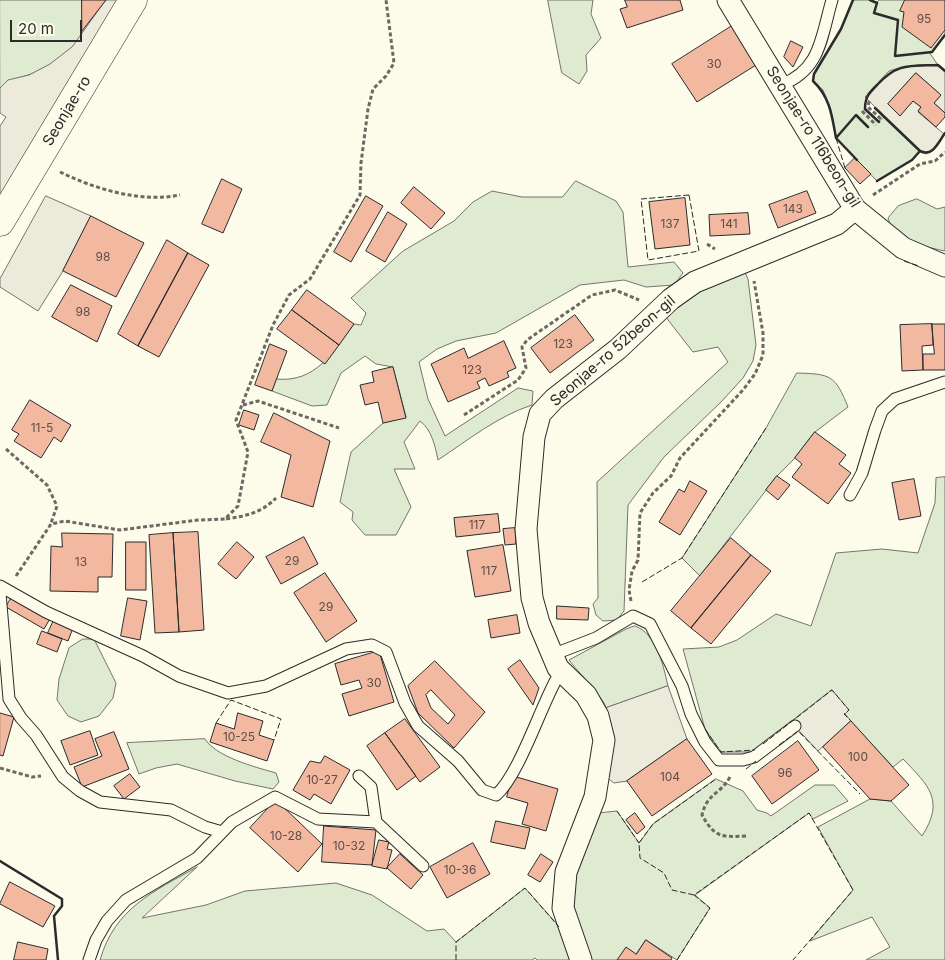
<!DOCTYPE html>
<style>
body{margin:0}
#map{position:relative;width:945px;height:960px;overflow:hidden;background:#fdfbea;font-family:Inter,sans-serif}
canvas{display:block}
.scale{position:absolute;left:10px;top:20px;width:72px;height:22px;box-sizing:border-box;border:2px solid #2b2b2b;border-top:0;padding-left:6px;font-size:15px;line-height:18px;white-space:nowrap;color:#2b2b2b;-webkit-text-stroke:4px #fdfbea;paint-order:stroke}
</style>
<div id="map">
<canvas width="945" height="960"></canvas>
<div class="scale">20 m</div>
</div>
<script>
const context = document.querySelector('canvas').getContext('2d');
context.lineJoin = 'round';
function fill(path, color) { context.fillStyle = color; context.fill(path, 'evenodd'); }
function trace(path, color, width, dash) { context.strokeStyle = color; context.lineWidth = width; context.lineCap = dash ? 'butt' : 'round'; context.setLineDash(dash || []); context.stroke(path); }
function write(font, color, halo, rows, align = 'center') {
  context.font = font + ' Inter,sans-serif'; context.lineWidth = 4; context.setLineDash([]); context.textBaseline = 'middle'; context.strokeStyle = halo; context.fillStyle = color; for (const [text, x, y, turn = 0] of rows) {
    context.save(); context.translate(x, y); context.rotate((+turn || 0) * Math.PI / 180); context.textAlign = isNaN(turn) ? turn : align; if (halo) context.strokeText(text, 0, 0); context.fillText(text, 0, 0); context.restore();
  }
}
const green = new Path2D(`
 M0 0H82C82 9 85 23 82 32 76 52 47 69 28 75 16 79 9 79 0 88Z
 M548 0H593L591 14 601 38 586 55 587 71 579 84 562 73Z
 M853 0H870L877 2 879 0H945V35L932 52H929L938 65C909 66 897 63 877 85 869 94 865 97 865 109L878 122 884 117 920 151 912 160 877 181 836 138 831 110 823 90 813 81 814 74 841 29Z
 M576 181 616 201 623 212 628 267 674 262 683 273 674 285 646 287 624 280 580 285 496 333 456 341 437 349 419 362 428 399 445 436 518 388 533 391 532 405C498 416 468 440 438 460 435 446 432 430 420 421L404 442 415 469H394L411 507 396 535H365L352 520 353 512 340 502 351 452 383 423 406 417 393 367 376 364 365 356 341 373 327 405 312 406 272 391 276 379C316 383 333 352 354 324L361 325 366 313 351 298 403 251 454 221 473 202 492 191 522 197H562Z
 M917 199 937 209 945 207V251C930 248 903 242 893 229 890 226 889 221 888 218L898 206Z
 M744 270 748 279 756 345 753 361 743 378 722 401 664 457 628 505 624 611 617 620 603 621 596 615 593 604 598 598 597 482 728 362 718 347 693 352 665 316 693 291Z
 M797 373C831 374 835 375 848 407L815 432 795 458 777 476 700 576 682 558 766 428Z
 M945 477V960H866L890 947 872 917 810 941 853 890 818 827 870 799 891 801 922 836C945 800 929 786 903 759L893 767 844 714 848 710 832 690 752 752H721L705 729 683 649 719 647 737 640 776 614 811 626 836 553 882 549 918 553 935 503 936 478Z
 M635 626C657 634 663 665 668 686L606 708C604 698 577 671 569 660L626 629Z
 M83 639H94L116 683 113 698 99 716 81 722 68 716 57 700 59 679 69 648Z
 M205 739C216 757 255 767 276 773L279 782 273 789 235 781 177 764 156 768 139 774 127 743Z
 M716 779 743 791 757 810 767 813 771 816 815 785H834L848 801 813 819 809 813 695 895 710 908 677 960 646 940 636 954 617 960H589L574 915 572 878 598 813 617 811 639 843 653 824Z
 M197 867 142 918 206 905 245 891 336 883 372 895 427 931 444 929 456 942 525 888 557 924 571 960H537L535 958 532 960H100C115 908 153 892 197 867Z`);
fill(green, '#deebd1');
trace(green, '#74746e', 1);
const parking = new Path2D(`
 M106 0H121L0 198V126L6 117 0 113V88L8 80 29 75 50 64 72 47Z
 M938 65 945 71V113L934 103 941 95 916 73 888 104 900 115 913 101 921 107 918 112 944 134 931 152 926 154 920 151 865 97 889 71 902 67Z
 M46 196 91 216 63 271 38 311 0 287V279Z
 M668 686 687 739 627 781 614 783 606 777V708Z
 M832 690 849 710 845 714 851 721 818 751 791 722Z`);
fill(parking, '#eceadb');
trace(parking, '#74746e', 1);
const building = new Path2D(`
 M82 0H106L82 31Z
 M625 0H680L683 10 627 28 620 9 627 7Z
 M905 0H945V30L931 48 902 27 904 12 900 11Z
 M732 26 756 65 697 102 672 64Z
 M791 41 803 47 793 67 784 57Z
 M916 73 941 95 934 103 945 113V117L936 127 918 111 921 107 913 101 900 116 888 104Z
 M855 158 871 174 860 184 845 168Z
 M222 179 242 189 223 233 202 224Z
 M414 187 445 213 431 229 401 203Z
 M807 191 816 213 778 228 769 205Z
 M366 196 383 206 351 262 334 252Z
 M685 198 690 245 655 249 649 202Z
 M388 212 407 224 385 262 366 251Z
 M748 213 750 234 710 236 709 215Z
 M91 216 144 243 116 297 63 271Z
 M167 240 188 253 138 346 118 334Z
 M188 253 209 265 159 357 138 346Z
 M71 285 112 306 97 342 52 317Z
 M307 290 354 324 339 345 292 310Z
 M292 310 339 345 325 364 277 329Z
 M575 315 594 340 550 373 531 348Z
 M932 324 933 345 922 346 923 370 902 371 900 325Z
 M932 324H945V370H923V354H934Z
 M504 341 516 368 507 372 509 377 489 386 485 378 477 382 480 388 448 402 431 364 464 348 468 358Z
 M270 344 287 351 272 391 255 385Z
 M393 367 406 418 383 423 378 402 365 405 360 385 374 382 372 372Z
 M30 400 71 425 61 442 54 437 41 458 14 441 19 434 12 430Z
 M244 410 259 415 254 430 239 425Z
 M274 413 330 441 313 507 281 497 291 455 261 442Z
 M815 432 846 455 839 464 851 473 828 504 792 477 802 464 795 458Z
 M777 476 790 485 778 500 766 490Z
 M914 479 921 516 899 520 892 483Z
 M690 481 707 491 680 535 659 522 679 489 684 492Z
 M498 514 500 532 456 537 454 518Z
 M515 528 516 544 505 545 503 529Z
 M198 532 204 630 179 632 173 533Z
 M62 533 113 534 112 577H98V592L50 591 51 546 62 547Z
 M173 533 179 632 155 633 149 535Z
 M304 537 318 564 281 584 266 557Z
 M731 538 751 555 691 628 671 611Z
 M126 542H146V590H126Z
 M237 542 254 557 236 579 218 564Z
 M503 545 511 591 475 597 467 551Z
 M751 555 771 571 711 644 691 628Z
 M325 573 357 621 326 642 294 593Z
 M13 595 51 617 44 629 6 607Z
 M128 598 147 601 140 640 121 636Z
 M557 606 589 608 588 620 557 619Z
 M517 615 520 633 491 638 488 620Z
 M54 620 73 628 68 641 48 633Z
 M42 631 62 639 57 652 37 644Z
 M379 651 394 702 349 716 342 694 362 688 359 680 341 685 335 664Z
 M520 660 539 688 533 705 508 669Z
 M435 661 485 712 454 748 418 713 408 686ZM431 690 455 715 448 724 431 708 426 695Z
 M0 713 14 717 3 756 0 755Z
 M238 713 263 721 259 735 274 740 267 761 210 742 216 723 234 729Z
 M405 719 440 767 420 782 385 733Z
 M851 721 909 785 891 801 870 799 823 747Z
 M90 731 98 755 70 765 61 741Z
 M114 732 129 769 82 787 74 767 102 756 95 739Z
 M385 733 416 776 397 790 367 746Z
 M687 739 712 774 652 816 627 781Z
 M798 741 819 770 772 804 752 776Z
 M325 756 350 770 331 804 314 794 310 800 293 790 310 761 320 763Z
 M130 774 140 787 124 799 114 786Z
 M513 776 558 789 546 831 522 824 528 803 507 797Z
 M276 800 322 844 298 872 250 828Z
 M635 813 645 827 637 834 626 820Z
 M496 821 530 828 525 849 491 842Z
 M324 826 376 830 372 865 322 862Z
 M379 840 389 842 387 849 392 850 387 869 372 866Z
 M473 843 490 874 447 898 430 867Z
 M400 854 423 875 411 889 387 868Z
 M541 854 553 862 540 882 528 875Z
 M10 882 55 906 43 927 0 904Z
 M646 940 672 958 671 960H617L626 947 636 954Z
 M18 942 48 949 46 960H14Z`);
fill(building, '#f2b8a0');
trace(building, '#2b2b2b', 1);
const service = new Path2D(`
 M781 85C821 70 821 37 832 0
 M850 495 862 473 875 430 882 411 895 399 945 382
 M0 586 46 612 143 656 179 676 228 693 266 686 346 649 372 645 386 652 405 703 418 726 458 761 482 790 496 795C519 775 540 708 557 678L558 668
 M0 593 9 699 21 718 36 735 63 777 80 791 100 802 171 810 205 827 222 832
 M552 655 596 638 633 616 650 624 682 686 691 714 705 742 719 760H743L754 757 795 726
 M359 776 371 787 376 822
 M89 960 96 940 107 921 126 900 197 858 232 822 275 797 318 819 376 822 423 866`);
const minor = new Path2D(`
 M728 0 855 209 903 248 945 266
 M581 960 563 908 566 872 595 797 604 740 598 716 586 695 558 668 539 623 532 598 526 529 534 437 540 414 554 399 618 349 671 299 695 282 837 224 855 209`);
const tertiary = new Path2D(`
 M0 222 133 0`);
trace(service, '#2b2b2b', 13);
trace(minor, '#2b2b2b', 23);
trace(tertiary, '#2b2b2b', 29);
trace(new Path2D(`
 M869 101 868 107 881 119
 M862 111 876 125
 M60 172C95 189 141 203 180 195
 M873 195 920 164 935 161 945 152
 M707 244 715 249
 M243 405 258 401 339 428
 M464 415 518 380 526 368 522 347 527 340 592 295 615 290 639 300
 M6 449 47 485 57 506 51 523
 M226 519C246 516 261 513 276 498
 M16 576 51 524 65 521 120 530 198 520 225 519 238 506 248 452 236 420 273 325 289 295 310 279 360 195 361 163 368 109 373 89 386 76 394 63 386 0
 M631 601 629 590 632 571 638 560 640 513 653 493 671 476 680 458 743 390 755 374 763 355V333L754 281
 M0 768 32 777 41 776
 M730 777C720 795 707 793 702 815 715 838 721 837 746 836`), '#6a6964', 3, [4, 2.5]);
trace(service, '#fdfbea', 11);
trace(minor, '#fdfbea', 21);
trace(tertiary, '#fdfbea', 28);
trace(new Path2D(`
 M836 138 845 168
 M689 195 699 251 648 260 641 199Z
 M904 261 919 266
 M642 582 682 558 766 428
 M216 723 231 700 281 719 274 740
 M705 729 721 752 755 750
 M763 744 832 690 849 710 844 714 851 721
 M779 745 798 731 860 794
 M746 769 756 761
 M617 811 639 843
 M694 895 672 890 664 873 640 858 639 843 653 824 716 779
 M456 960V942L525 888 559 927
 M677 960 710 908 694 895 809 813 853 890 793 960`), '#2b2b2b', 1, [6, 2.5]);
trace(new Path2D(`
 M870 0 877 3 874 13 898 20 895 56 932 52 945 35
 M875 108 920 151C933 157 938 143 945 133
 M879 122 865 109C865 97 869 93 877 85 897 63 909 66 938 65L945 71
 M836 138C832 116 830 97 813 81L814 74 841 29 853 0
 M857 160 836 138 856 115 868 127
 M877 181 912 160 920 151
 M0 861 62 899V906L54 916 58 960`), '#2b2b2b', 2.5);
write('12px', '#5d4e48', null, [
 ["95",924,19],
 ["30",714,64],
 ["143",793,209],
 ["137",670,224],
 ["141",729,224],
 ["98",103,257],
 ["98",83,312],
 ["123",563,344],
 ["123",472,370],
 ["11-5",42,428],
 ["117",477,525],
 ["29",292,561],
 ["13",81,562],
 ["117",489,571],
 ["29",326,607],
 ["30",374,683],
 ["10-25",239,737],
 ["100",858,757],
 ["96",785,773],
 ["104",670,777],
 ["10-27",322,780],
 ["10-28",286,836],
 ["10-32",349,846],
 ["10-36",460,870]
]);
write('15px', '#2b2b2b', '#fdfbea', [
 ["Seonjae-ro",67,111,-59],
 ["Seonjae-ro 116beon-gil",813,137,58],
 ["Seonjae-ro 52beon-gil",613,351,-41]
]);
</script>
